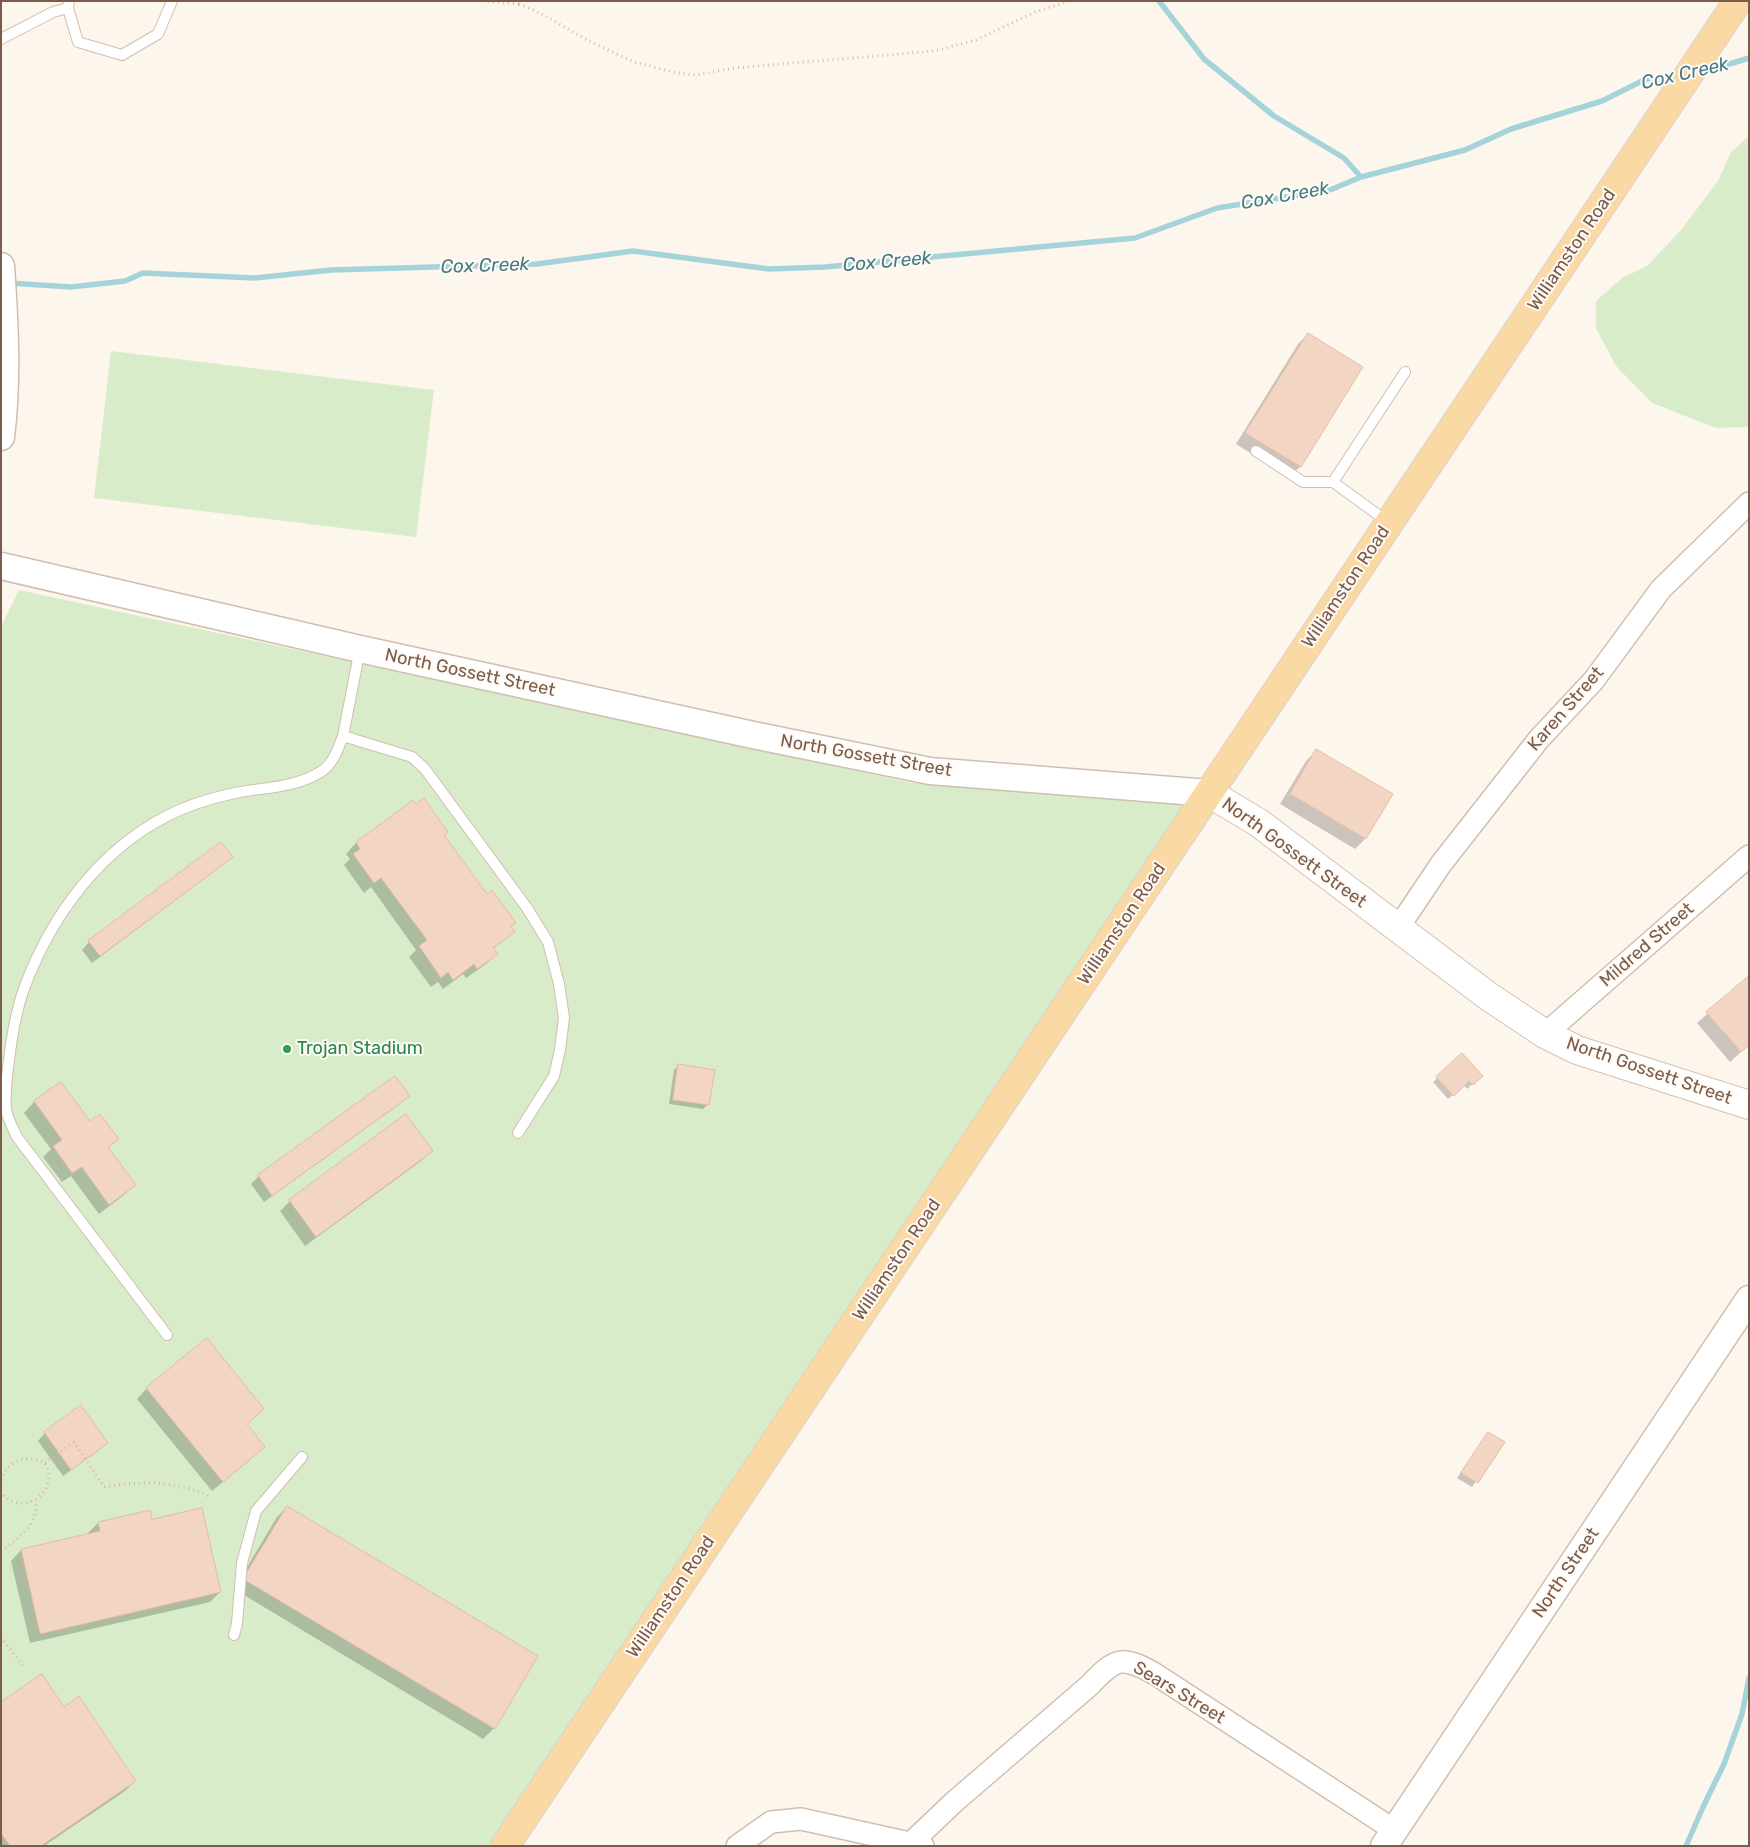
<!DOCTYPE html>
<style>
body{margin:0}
#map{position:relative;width:1750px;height:1847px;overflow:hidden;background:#fdf6ec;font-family:Rubik,sans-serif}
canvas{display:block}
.frame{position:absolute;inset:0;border:2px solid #7a5c4d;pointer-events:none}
</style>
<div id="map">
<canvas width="1750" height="1847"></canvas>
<div class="frame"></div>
</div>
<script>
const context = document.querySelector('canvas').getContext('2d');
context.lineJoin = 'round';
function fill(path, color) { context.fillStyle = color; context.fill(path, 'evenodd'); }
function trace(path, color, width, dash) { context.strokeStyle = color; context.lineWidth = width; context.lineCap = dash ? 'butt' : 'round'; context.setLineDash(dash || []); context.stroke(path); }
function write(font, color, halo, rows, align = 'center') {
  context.font = font + ' Rubik,sans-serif'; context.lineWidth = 4; context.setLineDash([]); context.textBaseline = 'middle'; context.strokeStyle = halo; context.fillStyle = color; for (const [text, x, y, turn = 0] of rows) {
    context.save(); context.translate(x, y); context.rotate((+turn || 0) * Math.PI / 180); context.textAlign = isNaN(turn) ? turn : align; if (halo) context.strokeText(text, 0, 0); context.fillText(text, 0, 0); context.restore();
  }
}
fill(new Path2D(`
 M1749 136V427L1716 428 1652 403 1616 366 1596 328V301L1622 278 1647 266 1681 230 1718 181 1731 152Z
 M111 351 434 390 416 537 94 498Z
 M19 590 912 783 1209 793 505 1846H1V627Z`), '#d8ecc9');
fill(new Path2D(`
 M1308 334 1361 368 1300 467 1289 477 1236 444 1298 344Z
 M1316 751 1365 839 1355 849 1280 804 1306 761Z
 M413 802 443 835 486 895 514 923 510 927 513 932 493 949 496 954 486 964 466 978 463 974 443 989 438 982 431 987 409 957 416 950 371 887 364 893 344 865 350 859 346 854 356 843Z
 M231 857 223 864 92 963 82 950 89 942Z
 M1749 977V1045L1730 1062 1697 1023Z
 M1462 1055 1481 1076 1467 1089 1464 1085 1448 1099 1433 1082Z
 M679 1065 708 1104 703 1109 669 1104 674 1070Z
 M395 1078 408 1096 401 1103 264 1202 251 1184 259 1176Z
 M60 1083 90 1123 117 1139 108 1148 134 1185 124 1195 99 1214 71 1176 62 1182 43 1157 51 1149 24 1113 34 1102Z
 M431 1151 421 1161 305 1246 280 1211 290 1201Z
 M147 1388 246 1425 253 1457 212 1491 137 1399Z
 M45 1433 107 1443 99 1450 63 1476 38 1441Z
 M1488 1433 1503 1443 1472 1487 1457 1478Z
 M287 1507 536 1657 494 1728 483 1739 234 1589 277 1517Z
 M152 1520 220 1592 210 1602 30 1643 11 1561 21 1550 89 1535 88 1533 98 1523Z
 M1 1703 63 1708 135 1781 125 1791 44 1846H1Z`), '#0003');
trace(new Path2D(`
 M1159 1 1204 59 1274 116 1344 158 1361 177
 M1703 70 1716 68 1749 58
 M9 283 71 287 125 281 143 273 255 278 331 270 537 264 633 251 769 269 825 267 1135 238 1217 208 1330 190 1361 177 1465 150 1511 129 1602 101 1644 80 1679 74
 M1686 1846 1703 1807 1724 1764 1742 1714 1749 1678`), '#a5d3da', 5.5);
const building = new Path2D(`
 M1308 333 1363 367 1301 467 1245 433Z
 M1316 749 1393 794 1366 839 1290 794Z
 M424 798 448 832 444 835 487 894 492 890 516 923 511 926 515 932 493 948 498 954 477 969 474 964 453 980 448 972 441 978 419 946 427 940 381 878 374 883 353 854 360 849 356 842 413 800 416 804Z
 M221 842 233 857 100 956 88 941Z
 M1749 976V1045L1741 1052 1706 1012Z
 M1462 1053 1483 1076 1473 1085 1469 1081 1454 1096 1436 1077Z
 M678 1064 715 1070 709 1105 673 1100Z
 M395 1076 410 1096 272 1196 258 1175Z
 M61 1082 90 1121 100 1114 119 1139 108 1147 136 1185 109 1205 82 1167 72 1173 53 1146 62 1140 34 1101Z
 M406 1114 433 1151 316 1237 289 1200Z
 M207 1338 264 1409 247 1424 265 1447 223 1482 146 1388Z
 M81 1405 108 1443 71 1470 44 1432Z
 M1488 1432 1505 1442 1478 1483 1461 1473Z
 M287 1506 538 1656 495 1729 243 1579Z
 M202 1508 221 1592 40 1634 21 1549 100 1531 98 1522 150 1510 152 1519Z
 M42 1674 64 1707 79 1696 136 1781 41 1846H10L1 1833V1702Z`);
fill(building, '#f3d5c3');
trace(building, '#e6bba3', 1);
const service = new Path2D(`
 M69 1 68 8 78 42 122 55 158 34 172 1
 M1 39 53 12 68 8
 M1256 451 1303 482H1333
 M1388 522 1333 482 1405 372
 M343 736 360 649
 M167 1335 17 1137C13 1128 7 1118 6 1109 4 1091 8 1070 10 1052 13 1030 17 1007 25 986 52 915 99 851 167 816 188 805 212 798 235 793 265 787 296 788 322 771 334 763 338 748 343 736L412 757 425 769 527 908 548 942 559 984 564 1018 560 1050 554 1076 518 1133
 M234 1635 237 1624 242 1563 256 1511 302 1457`);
const minor = new Path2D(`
 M1398 928 1441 864 1539 739 1594 680 1661 589 1749 503
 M1545 1034 1749 856
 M911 1843 954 1802 1090 1685C1115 1658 1122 1655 1155 1674L1394 1830
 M737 1846 771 1822 801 1819 923 1846`);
const tertiary = new Path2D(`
 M1 266C5 323 8 380 1 437
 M1 566 360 649 753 735 930 771 1209 793
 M1384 1846 1749 1299`);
const secondary = new Path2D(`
 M1209 793 1259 823 1488 996 1545 1034 1577 1050 1749 1105`);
const primary = new Path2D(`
 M505 1846 1738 1`);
trace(service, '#d1beb0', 12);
trace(minor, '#d1beb0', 24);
trace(tertiary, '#d1beb0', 29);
trace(secondary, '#d6c0b0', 30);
trace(primary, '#dad1cd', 30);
trace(new Path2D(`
 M483 1 519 4 521 1
 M519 4 540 13 587 40 634 62 677 73 697 75 734 68 934 51 976 40 1035 12 1069 1
 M45 1463 74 1442 104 1487C143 1481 172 1480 209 1496
 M1 1480C7 1460 27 1454 45 1463 61 1497 17 1518 1 1491
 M1 1551C20 1537 38 1526 36 1500
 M1 1637 23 1666`), '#d9b8a5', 3, [1, 4]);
trace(service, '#fff', 10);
trace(minor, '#fff', 21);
trace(tertiary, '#fff', 26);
trace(secondary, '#fff', 28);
trace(primary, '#fbd9a5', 28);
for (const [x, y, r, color] of [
 [287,1049,5,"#2e9e5b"]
]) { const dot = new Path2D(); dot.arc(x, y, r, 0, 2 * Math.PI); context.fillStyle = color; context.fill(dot); trace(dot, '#fffaf3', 2); }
write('18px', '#7a5c4d', '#fffaf3', [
 ["Williamston Road",1572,250,-56],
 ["Williamston Road",1346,587,-56],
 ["North Gossett Street",470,673,12],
 ["Karen Street",1566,709,-49],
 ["North Gossett Street",866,756,10],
 ["North Gossett Street",1294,853,36],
 ["Williamston Road",1122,924,-56],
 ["Mildred Street",1647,945,-41],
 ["North Gossett Street",1649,1071,19],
 ["Williamston Road",897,1260,-56],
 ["North Street",1566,1573,-56],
 ["Williamston Road",671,1597,-56],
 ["Sears Street",1179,1693,31]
]);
write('18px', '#27864d', '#fffaf3', [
 ["Trojan Stadium",297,1049]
], 'left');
write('italic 19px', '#437c86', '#fffaf3', [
 ["Cox Creek",1685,74,-13],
 ["Cox Creek",1285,196,-10],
 ["Cox Creek",887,262,-5],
 ["Cox Creek",485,266,-2]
]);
</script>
